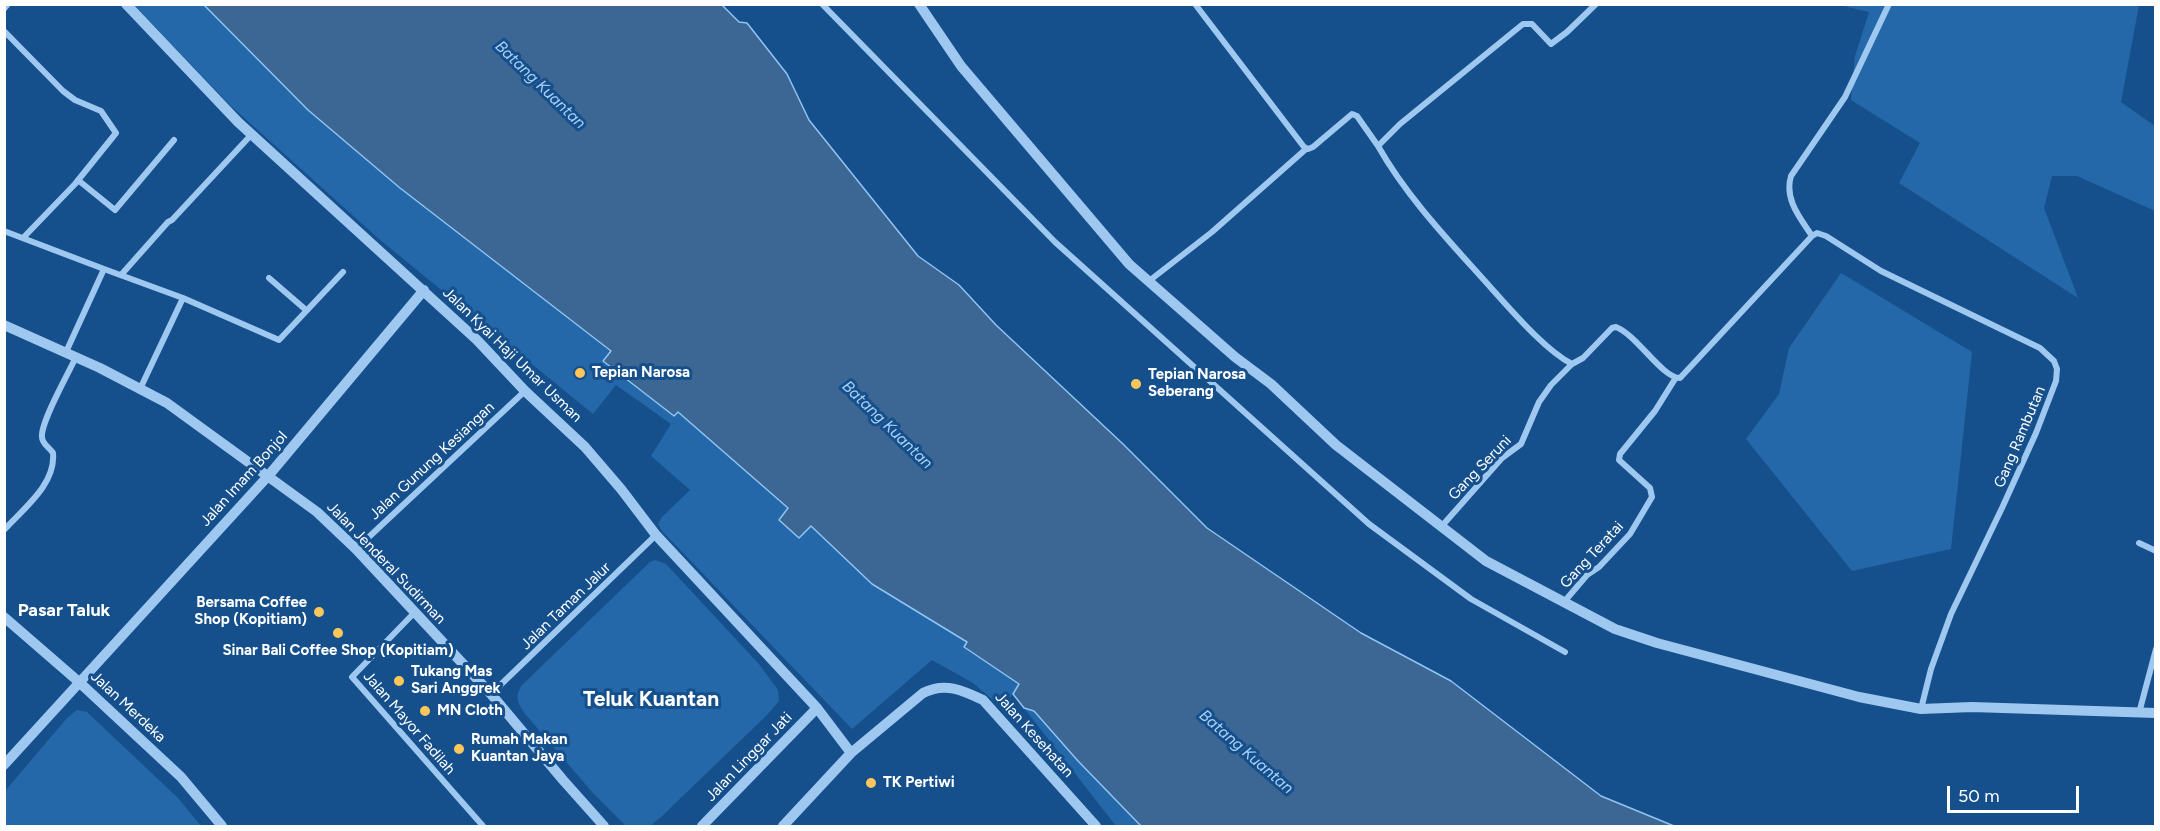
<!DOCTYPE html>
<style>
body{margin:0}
#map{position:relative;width:2160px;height:831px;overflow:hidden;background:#15508c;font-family:Figtree,sans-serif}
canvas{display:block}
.frame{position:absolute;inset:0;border:6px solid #fff;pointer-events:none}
.scale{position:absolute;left:1947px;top:786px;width:132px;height:27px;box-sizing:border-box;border:3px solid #fff;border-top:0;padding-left:8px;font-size:18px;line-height:21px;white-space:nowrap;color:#fff;-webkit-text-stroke:4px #15508c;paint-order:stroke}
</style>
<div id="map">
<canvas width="2160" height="831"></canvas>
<div class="frame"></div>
<div class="scale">50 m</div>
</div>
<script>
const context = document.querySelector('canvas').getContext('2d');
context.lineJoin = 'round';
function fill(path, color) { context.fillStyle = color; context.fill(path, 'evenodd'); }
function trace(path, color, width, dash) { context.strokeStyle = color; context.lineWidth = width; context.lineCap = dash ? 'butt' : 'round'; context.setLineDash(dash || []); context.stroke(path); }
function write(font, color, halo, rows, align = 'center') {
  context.font = font + ' Figtree,sans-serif'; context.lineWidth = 6; context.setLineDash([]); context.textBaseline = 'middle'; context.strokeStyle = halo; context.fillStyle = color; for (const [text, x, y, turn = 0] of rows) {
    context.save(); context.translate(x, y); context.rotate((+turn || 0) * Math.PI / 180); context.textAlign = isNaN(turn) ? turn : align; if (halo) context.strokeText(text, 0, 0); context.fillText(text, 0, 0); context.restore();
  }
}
fill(new Path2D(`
 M134 5H204L308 110 400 188 611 352 604 361 678 411 788 508 779 520 799 537 811 526 872 584 967 642 964 647 1019 684 1013 694 1000 706 973 683 932 660 852 729 662 531 658 524 662 517 690 490 651 456 671 424 616 385 593 414 379 239 231 106Z
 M1839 5H2139L2121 102 2155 126V211L2077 176H2052L2044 208 2078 298 1899 183 1920 143 1851 100 1855 56 1869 12Z
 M1841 273 1972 352 1951 549 1852 571 1746 439 1779 394 1789 348Z
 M655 560 666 564 759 664 778 690 779 701 767 715 660 818 650 826H626L592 792 526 715C518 704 514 697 522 685L650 562Z
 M1024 708 1034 711 1078 761 1141 826H1116Z
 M77 710 87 712 178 798 201 826H5V791L67 718Z`), '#2468a9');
const water = new Path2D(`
 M204 5H722L739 22 747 23 787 74 809 120 918 256 959 285 996 325 1123 444 1207 528 1361 633 1451 681 1601 796 1674 826H1141L1078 761 1034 711 1024 708 1013 694 1019 684 964 647 967 642 872 584 811 526 799 538 779 520 788 508 678 412 674 416 603 361 611 351 400 188 308 110Z`);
fill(water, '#3c6794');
trace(water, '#90c4f3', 1.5);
trace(new Path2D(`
 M822 4 1055 242 1369 524 1471 599 1565 652
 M1195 4 1304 147 1308 149 1313 147 1352 114 1357 116 1378 146
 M1596 4 1567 32 1551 44 1532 24H1523L1400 124 1378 146C1408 199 1452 244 1492 289 1513 312 1545 350 1572 364L1583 358 1612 328 1616 327C1637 335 1662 378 1680 378L1812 236
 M4 9 8 4
 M4 31 63 91 75 100 101 111 116 133 75 184 23 238
 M78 180 115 210 174 140
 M4 231 104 269
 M1812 236 1817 233 1826 236 1881 271 2040 348 2054 361 2057 369 2056 381 2036 433 2002 508 1951 614 1931 669 1921 709
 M1812 236C1800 218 1784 199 1791 176L1845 97 1889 4
 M121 275 168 222 172 220 252 134
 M269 278 306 310
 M1149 281 1212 232 1306 149
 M66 352 104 269 183 298 279 340 343 272
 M140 389 183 298
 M1441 527 1502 458 1521 444 1539 402 1551 385 1572 364
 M4 530C24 508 56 484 53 453 49 447 42 444 42 437 40 423 69 372 76 357
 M2139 543 2156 551
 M356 549 525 391
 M1564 602 1587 575 1599 567 1630 534 1652 497 1650 488 1619 460 1620 454 1655 411 1675 379
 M414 613 352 677 483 826
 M491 694 656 535
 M2139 713 2156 649`), '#9ec8f0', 6);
trace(new Path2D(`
 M126 4 238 122 477 340 525 391 585 447 621 489 656 535 817 708 851 753
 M919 4 961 66 1129 264 1235 357 1271 384 1336 445 1486 561 1615 629 1657 643 1859 697 1921 709 1972 707 2156 713
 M4 325 100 368 167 403 317 512 356 549 491 694 563 780 604 826
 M4 617 79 682 181 777 222 826
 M4 765 269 475 424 290
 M702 826 817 708
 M783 826 851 753 923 693C945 682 962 690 983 700L1096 826`), '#9ec8f0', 10);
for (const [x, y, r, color] of [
 [580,373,6,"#ffc65c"],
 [1136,384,6,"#ffc65c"],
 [319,612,6,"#ffc65c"],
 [338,633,6,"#ffc65c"],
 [399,681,6,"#ffc65c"],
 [425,711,6,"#ffc65c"],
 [459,749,6,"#ffc65c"],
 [871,783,6,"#ffc65c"]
]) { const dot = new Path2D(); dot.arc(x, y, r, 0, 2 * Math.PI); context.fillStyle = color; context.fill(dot); trace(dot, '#15508c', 2); }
write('15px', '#fff', '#15508c', [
 ["Jalan Kyai Haji Umar Usman",512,355,44],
 ["Gang Rambutan",2020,437,-67],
 ["Jalan Gunung Kesiangan",432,461,-43],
 ["Gang Seruni",1480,468,-46],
 ["Jalan Imam Bonjol",244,479,-48],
 ["Gang Teratai",1592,555,-47],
 ["Jalan Jenderal Sudirman",386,563,46],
 ["Jalan Taman Jalur",566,606,-44],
 ["Jalan Merdeka",128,707,43],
 ["Jalan Mayor Fadilah",409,723,49],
 ["Jalan Kesehatan",1034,735,48],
 ["Jalan Linggar Jati",749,757,-46]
]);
write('bold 15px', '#fff', '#15508c', [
 ["Tepian Narosa",592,373],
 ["Tepian Narosa",1148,375],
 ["Seberang",1148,392],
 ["Bersama Coffee",307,603,"right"],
 ["Shop (Kopitiam)",307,620,"right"],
 ["Sinar Bali Coffee Shop (Kopitiam)",338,651,"center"],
 ["Tukang Mas",411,672],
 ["Sari Anggrek",411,689],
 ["MN Cloth",437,711],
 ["Rumah Makan",471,740],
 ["Kuantan Jaya",471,757],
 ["TK Pertiwi",883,783]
], 'left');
write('italic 16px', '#a9d1f7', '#15508c', [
 ["Batang Kuantan",540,85,44],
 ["Batang Kuantan",887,425,44],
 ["Batang Kuantan",1246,752,41]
]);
write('bold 18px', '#fff', '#15508c', [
 ["Pasar Taluk",64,611]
]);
write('bold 21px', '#fff', '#15508c', [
 ["Teluk Kuantan",651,700]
]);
</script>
